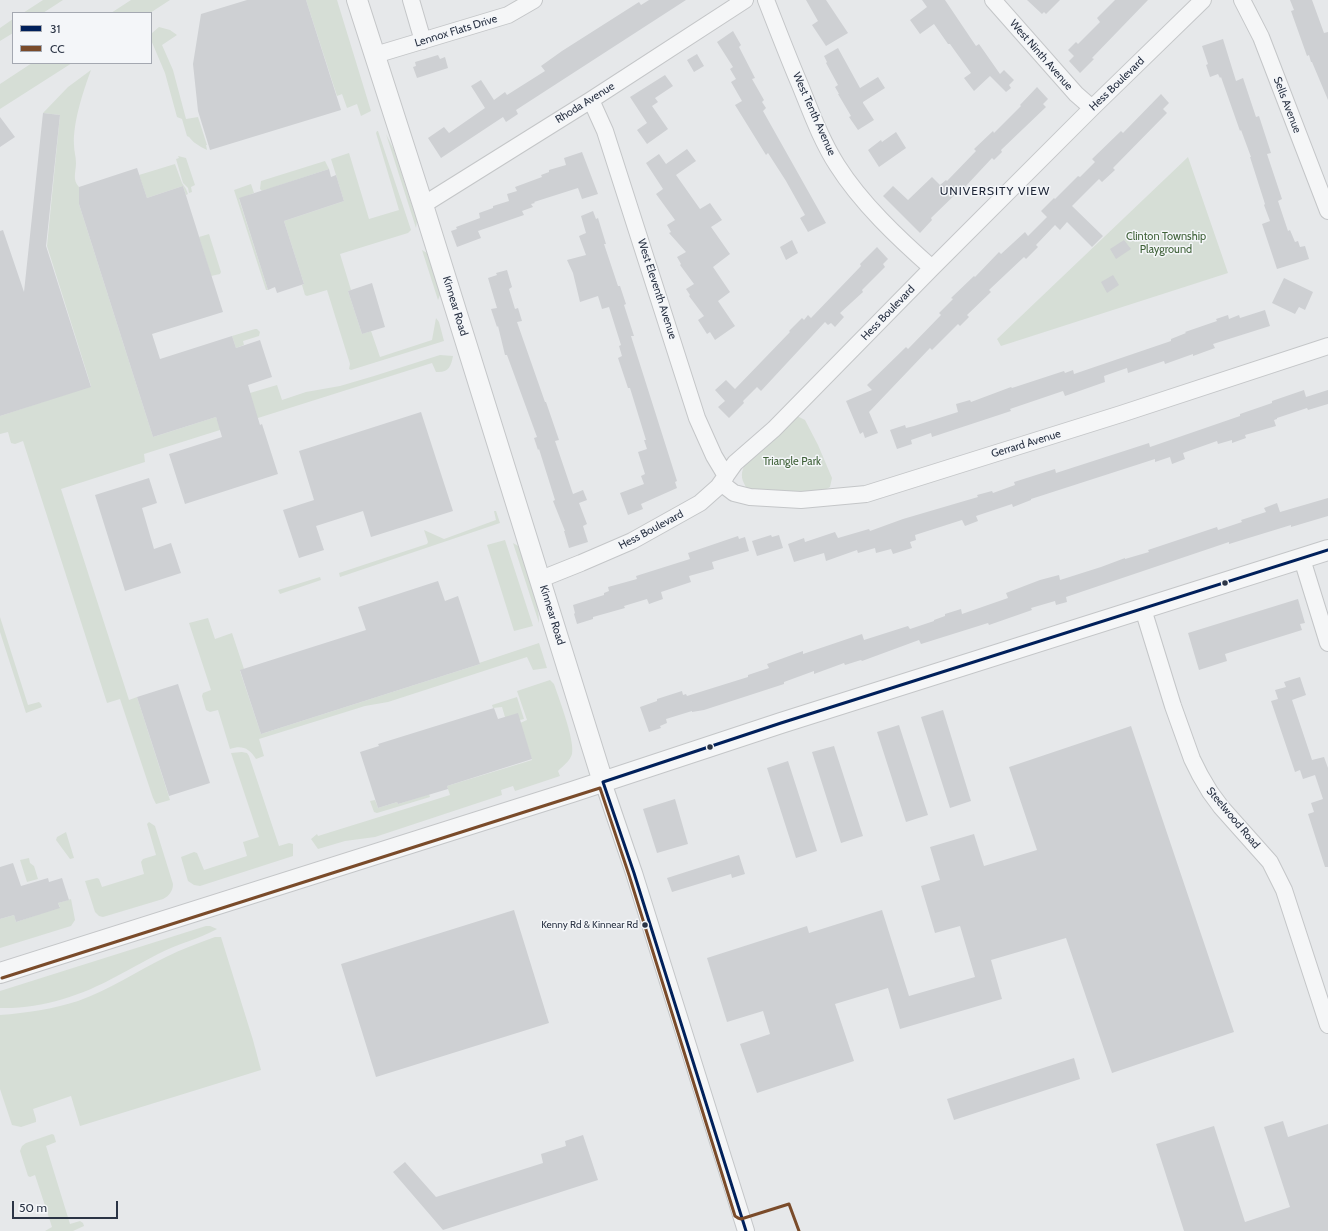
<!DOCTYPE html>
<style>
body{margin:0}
#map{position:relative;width:1328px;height:1231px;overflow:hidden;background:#e6e8ea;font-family:Cabin,sans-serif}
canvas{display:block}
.legend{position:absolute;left:12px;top:12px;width:140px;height:52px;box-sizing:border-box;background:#f4f6f9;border:1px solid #a4a8b1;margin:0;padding:5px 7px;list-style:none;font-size:12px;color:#2b3445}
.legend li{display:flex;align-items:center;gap:8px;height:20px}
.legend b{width:20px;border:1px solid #a4a8b1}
.scale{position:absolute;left:12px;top:1201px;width:106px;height:18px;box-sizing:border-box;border:2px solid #2b3445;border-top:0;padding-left:5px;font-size:12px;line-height:14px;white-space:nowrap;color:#2b3445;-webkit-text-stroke:3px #f4f6f9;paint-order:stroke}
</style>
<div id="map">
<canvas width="1328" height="1231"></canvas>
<ul class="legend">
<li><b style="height:5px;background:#00205b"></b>31</li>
<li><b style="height:5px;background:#7a4b2a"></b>CC</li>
</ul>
<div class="scale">50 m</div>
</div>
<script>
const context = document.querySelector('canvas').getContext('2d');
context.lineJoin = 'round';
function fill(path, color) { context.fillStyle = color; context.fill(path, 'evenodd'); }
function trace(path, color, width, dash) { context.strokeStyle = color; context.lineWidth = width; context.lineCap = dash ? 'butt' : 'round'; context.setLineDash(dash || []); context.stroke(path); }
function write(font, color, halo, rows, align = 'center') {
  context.font = font + ' Cabin,sans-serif'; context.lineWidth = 3; context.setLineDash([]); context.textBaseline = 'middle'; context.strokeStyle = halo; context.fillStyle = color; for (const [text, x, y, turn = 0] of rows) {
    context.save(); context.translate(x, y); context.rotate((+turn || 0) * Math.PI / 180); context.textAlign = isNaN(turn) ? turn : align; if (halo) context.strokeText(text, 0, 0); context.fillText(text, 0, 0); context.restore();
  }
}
fill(new Path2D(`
 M43 0H63L43 13H23Z
 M131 0H170L150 13H111Z
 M306 0H337L371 111 361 116 357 104 347 108 342 94 337 96Z
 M13 19V33L0 41V28Z
 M159 27 170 30 177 35 162 45 173 70 186 119 198 117 207 145H206L207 150C203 148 199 146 195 143 191 140 190 137 187 136L182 119 177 117 165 73 151 40 152 33Z
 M32 63H72L0 109V84Z
 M91 70C83 92 73 122 74 145 74 151 76 157 76 163 76 172 72 180 79 187V204L153 437 216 417 217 420 250 393 277 385 282 400 306 392 340 386 374 376 440 355 453 356C451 367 448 373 436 372L432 363 144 454 145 462 61 489 129 700 137 697 170 800 156 804 153 798 120 699 107 703 23 441 15 444 11 443 8 432 0 434V416L91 386 47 246 60 115 43 113 68 87Z
 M377 131H378L411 230 408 233 340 254 351 290 348 291 362 334 371 331 380 357 432 340 436 318 439 322 444 341 351 370 349 369 350 364 327 290 307 296 305 295 302 285 304 284 284 221 344 201 331 159 349 153 369 219 399 210 376 133Z
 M386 134 394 150 417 221 416 228Z
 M178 156 186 158 195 185 191 187 192 192 189 193 188 188 183 183 176 159 179 158Z
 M1188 157 1228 273 1001 346 997 339Z
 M325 161 329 169 262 191 260 189 261 181Z
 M175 164 182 183 186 189 188 194 186 195 183 186 147 198 139 175Z
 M251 184 254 193 239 199 268 290H266L234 190Z
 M209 234 221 272 220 274 211 276 199 237Z
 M422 250 427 253 441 293 438 300Z
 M255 329H257L260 332 259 336 243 341 244 345 236 348 232 336Z
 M797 416 805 420 818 445 832 478 830 487C811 499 770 491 747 489 742 480 740 476 744 466L790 419Z
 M494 511H496L500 523 340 577 339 573 427 544 428 542 424 530 444 539 496 520Z
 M505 540 533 626 514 631 487 545Z
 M513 543 520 547C525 566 540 604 539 623Z
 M320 577 321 580 280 594 278 590Z
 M0 617 28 705 39 702 41 704 42 707 26 713 0 632Z
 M208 618 215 639 232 633 244 669 240 671 261 734 480 664 479 663 539 643 547 668 533 670 527 657 388 702 365 706 259 739 264 756 256 759C249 748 242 745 230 749L218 710 210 712 206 710 202 696 203 693 211 690 189 623Z
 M550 680 554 684C559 699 575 740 572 754 570 761 563 766 558 771L560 776 515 791 513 786 501 790 502 795 375 837 345 841 318 849 311 839 317 834 318 836 450 795 447 786 532 760 520 723 527 720 517 691Z
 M517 697 524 719 520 720 505 717 502 707 493 708 492 705Z
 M242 752 247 753 249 756 279 846 289 843 293 844V856L200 886 194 885 188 881 181 857 194 852 197 853 204 870 247 856 243 842 259 837 231 753Z
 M429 794 430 797 377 813 374 812 370 801 375 800 378 808 397 802 398 804Z
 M149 822 155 826 173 884C173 891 169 896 163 899L103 917 99 916 95 912 85 881 97 878 99 879 102 887 144 874 141 862 143 859 156 855 147 824Z
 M66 832 74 858 70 859 56 840 57 837Z
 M29 858 30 863 34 866 38 879 27 882 20 860Z
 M71 899 75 920 71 926 0 948V919L14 915 16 922 60 907 58 903Z
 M206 926H210L217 929C199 939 177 944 158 954 144 961 131 969 117 976 81 996 41 1009 0 1008V991Z
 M215 937H221L253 1040 261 1070 80 1126 71 1096 33 1109 36 1119V1122L21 1127 12 1125 0 1089V1015C27 1013 53 1009 78 1001 109 990 137 971 166 957 182 949 199 943 215 937Z
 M52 1134 54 1135 56 1142 46 1146 70 1224 80 1221 83 1223 84 1226 73 1231H45L52 1227 35 1175 30 1177 28 1176 20 1151 22 1146 26 1143Z`), '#d6ded6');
fill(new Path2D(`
 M247 0H306L341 110 210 150 198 111 193 64 201 14Z
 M649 0H686L516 110 518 114 506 122 503 117 441 158 428 138 444 127 449 133 485 108 471 86 481 80 494 100 505 92 507 95 545 71 541 66 562 51 639 2 641 5Z
 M806 0H826L848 33 826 46 812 25 818 21Z
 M922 0H945L976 46 979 44 1000 74 1004 70 1014 80 1009 85 1011 88 1006 92 990 76 974 91 964 78 971 73 955 51 950 44H948L934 24 920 34 910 20 927 7Z
 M1027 0H1060L1046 14 1044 12 1042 14Z
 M1115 0H1148L1092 58 1094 59 1080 73 1069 61 1074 56 1068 50 1076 42 1078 44 1100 22 1097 18Z
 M1290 0H1312L1324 33 1328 32V100L1312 62H1311L1309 55 1307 56 1291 11 1294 10Z
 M733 31 741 45 739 47 755 78 752 79 764 100 762 102 766 108 763 111 826 223 808 232 800 218 805 215 786 181 768 153 766 155 735 105 742 101 731 82 736 79 730 69 733 67 717 42Z
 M1223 39 1236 81 1243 78 1256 117 1259 116 1271 153 1267 154 1282 199 1278 201 1288 231 1290 230 1295 242 1298 241 1300 247 1305 246 1309 259 1277 269 1262 224 1270 221 1264 205 1265 204 1250 157H1251L1241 130 1240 131 1221 77 1220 78 1218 74 1210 77 1206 65 1208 64 1202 46Z
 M838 48 860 88 878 77 885 88 863 102V103L874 120 858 130 849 117 851 116 838 94H839L835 87 838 85 826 63 827 62 824 56Z
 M697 54 704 66 694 72 687 60Z
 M438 55 440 59 445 57 448 68 417 78 413 67 416 66 415 62Z
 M665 75 673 86 655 98 658 102 652 106 668 129 647 144 637 130 647 123 630 97Z
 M1037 87 1048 99 1043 104 1046 107 1001 150 1002 152 994 160 992 158 965 187 964 186 931 218 932 220 920 233 883 196 893 186 908 200 932 177 940 185 946 180 947 181 976 151 974 149 993 131 994 133 1021 106 1020 105Z
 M1161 94 1169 103 1163 109 1167 113 1113 168 1115 170 1102 182 1099 179 1072 206 1103 236 1092 247 1067 222 1060 230 1055 225 1036 245 1038 247 1026 259 1024 257 989 290 991 292 967 315 969 317 960 326 958 324 932 350 930 348 869 412 878 433 865 438 863 432 860 434 846 401 872 390 867 385 906 347 908 349 941 315 939 313 953 299 951 298 974 276 975 277 999 252 1001 254 1025 232 1028 236 1047 217 1041 211 1054 198 1055 199 1078 176 1080 177 1095 162 1092 159 1121 131 1123 133Z
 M43 113 60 115 46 246 91 387 0 416V231L3 230 24 292Z
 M0 117 15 137 0 147Z
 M896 132 906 148 879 167 868 150 881 140 882 142Z
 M687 149 696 161 676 175 700 209 710 203 722 220 711 227 730 254 713 267 730 292 718 301 735 326 715 340 710 332 707 334 698 320 704 316 689 296 690 295 686 289 694 284 680 265 681 264 677 257 686 252 669 233 671 232 667 225 675 220 656 194 663 189 646 163 659 154 666 164Z
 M582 152 598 194 582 199 578 188 534 202 535 203 531 204 533 207 522 211 524 215 478 231 481 238 457 247 451 231 457 229 456 227 480 218 479 213 493 208V206L509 201 507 194 517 191 515 187 542 177 541 175 549 172V170L566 165 564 158Z
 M137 168 147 198 183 186 223 312 152 334 160 359 232 336 236 348 260 340 272 377 248 385 260 425 262 424 278 474 185 504 169 454 222 437 216 417 153 437 79 204V187Z
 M329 169 331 177 336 175 344 201 284 221 304 284 277 293 275 287 268 290 239 198Z
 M593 211 596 219 598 218 606 244H604L618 286H620L626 304 624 305 634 336H631L677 481 675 482 677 488 641 504 643 509 628 515 620 493 644 484 641 476 645 474 638 452 647 449 644 440H646L630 388H628L618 358 622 356 619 346 621 345 609 307 602 309 598 296 580 302 573 273 567 260 586 255 579 236 586 233 581 216Z
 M792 240 798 253 786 260 780 247Z
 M1124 240 1131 249 1116 259 1110 249Z
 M877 247 888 259 883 264 885 267 862 290 863 292 840 313 844 317 835 327 831 323 828 325 825 322 761 391 757 387 743 401 744 403 729 418 718 407 725 401 715 390 726 380 735 389 790 332 789 331 802 318 804 320 808 315 811 318 861 266 860 264Z
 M507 270 512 287 509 289 515 309 518 308 522 321 517 322 545 402H546L559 440 555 441 573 494 583 490 587 500 579 503 587 524 583 526 588 542 569 548 564 531H565L553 501 555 500 539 449 538 450 534 438 537 437 507 355H505L498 326 497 327 491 309 497 308 488 278 497 275 496 273Z
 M1113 275 1119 285 1107 293 1101 282Z
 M1284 278 1313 292 1305 310 1299 307 1295 314 1272 303Z
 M372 283 385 327 362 334 348 291Z
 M1265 310 1270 326 1213 344 1215 348 1193 356V354L1165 364 1164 361 1128 373 1127 368 1104 376 1105 382 1065 396 1063 391 1010 409 1011 411 932 437 931 433 911 440 912 444 897 449 890 430 905 425 906 428 914 426 958 412 956 404 970 400 971 402 1011 387 1012 388 1064 371 1065 373 1073 370 1074 374 1171 341V339L1186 333 1185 332 1217 321 1216 319 1228 315 1229 319 1239 315 1240 318Z
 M1304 390 1306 397 1328 390V404L1308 410 1307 408 1277 418V419L1274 420 1276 426 1245 435 1246 438 1232 443V440L1218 444 1217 441 1183 453 1185 459 1172 464 1170 457 1155 462V459L1031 499V500L1013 507 1012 504 976 516 978 521 965 526 962 520 915 535 916 540 910 542 912 548 893 554 891 549 876 553 875 548 858 553 857 550 826 561 824 553 794 562 788 544 804 538 805 542 835 532 838 538 869 529 870 531 903 519 978 497 977 495 992 491 993 493 1015 485 1014 482 1055 469 1056 473 1149 443 1150 447 1240 416V414L1272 403V401Z
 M421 412 453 511 371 537 363 511 316 526 324 550 299 558 283 510 314 500 299 451Z
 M149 478 157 503 142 508 154 549 171 543 181 573 125 591 95 495Z
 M1328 498V516L1291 527V525L1229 544V542L1066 597 1067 602 1056 605 1055 601 1031 608 1032 610 989 625 988 623 921 644 919 640 862 661 861 660 845 665 844 663 814 674V671L784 682V684L704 710 692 712V711L666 719 667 723 660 726 661 728 649 732 640 707 657 701V699L682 691 683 695 686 694 687 696 748 677V675L769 668 767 664 803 651V654L862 634 864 640 908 626 910 629 934 621V620L945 616V614L961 609 962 614 1008 598 1006 593 1040 580 1059 575 1060 580 1101 567 1125 558V559L1149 552 1148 550 1217 527 1218 530 1242 522 1241 520 1266 512 1264 508 1277 503 1280 512Z
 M771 535 772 537 779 535 783 548 757 556 752 541Z
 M738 536 739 539 745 537 749 551 712 562 714 569 689 576 691 582 661 592 663 599 649 604 647 599 624 606 625 608 593 617V619L577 624 574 614 575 613 573 605 604 595V593L609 591 608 587 637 579 636 576 690 559 688 553Z
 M438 581 445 601 458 596 480 664 261 734 240 670 366 630 358 607Z
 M1298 599 1305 623 1300 624 1302 630 1225 654 1227 661 1199 670 1188 633Z
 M1300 677 1306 695 1292 700 1312 760 1324 757 1328 768V867H1325L1308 814 1314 812 1311 803 1323 799 1315 775 1303 779 1300 770 1295 772 1271 701 1278 699 1275 690 1286 687 1284 682Z
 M178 684 210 783 169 796 137 697Z
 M494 708 498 719 518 713 532 759 447 786 448 789 398 804 397 802 378 808 360 752 379 746 378 744Z
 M943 710 971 801 950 808 921 717Z
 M899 725 928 815 906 822 877 732Z
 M1131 726 1234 1032 1112 1073 1066 938 991 960 1002 999 900 1029 888 988 835 1004 854 1061 757 1093 740 1044 770 1034 763 1011 727 1022 707 958 807 926 809 933 882 910 909 996 975 977 960 926 935 933 921 886 940 880 930 847 974 834 984 866 1037 850 1009 767Z
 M834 746 863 836 841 843 812 752Z
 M788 761 817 851 796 858 767 768Z
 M675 799 688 844 657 853 643 809Z
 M739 855 745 874 732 878 731 874 672 892 667 878Z
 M13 863 21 886 48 878 49 882 62 878 69 900 58 903 60 908 16 922 14 915 0 919V867Z
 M514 910 549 1023 376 1077 341 964Z
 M1074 1058 1080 1079 954 1120 947 1099Z
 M1283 1121 1288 1137 1328 1124V1231H1184L1156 1144 1214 1126 1245 1222 1290 1207 1264 1127Z
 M583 1135 598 1180 443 1230 393 1172 405 1162 436 1197 543 1163 541 1154 566 1146 565 1141Z`), '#ced0d3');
const minor = new Path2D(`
 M411 0 423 41
 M766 0C777 28 788 57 800 85 811 112 821 140 837 165 861 203 898 238 932 268
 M993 0 1076 94 1092 108
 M1242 0 1261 37 1328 211
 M375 55 508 15 534 0
 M591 100 605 131 697 418 714 456 726 476
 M423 205 591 100 745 0
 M721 483 734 493 750 497 801 500 866 494 1121 414 1328 346
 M1302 559 1328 643
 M541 579 581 563 632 541 700 503 718 487 735 463 774 429 932 268 1092 108 1203 0
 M1143 609 1173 706 1192 759 1200 775 1210 792 1221 807 1270 862 1284 890 1328 1025
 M603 782 634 873 746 1231`);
const tertiary = new Path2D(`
 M357 0 423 205 603 782
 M0 973 572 792 781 723 1328 550`);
trace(minor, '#c4c6c8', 18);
trace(tertiary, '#c4c6c8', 22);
trace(minor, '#f5f6f7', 16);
trace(tertiary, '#f5f6f7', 20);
trace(new Path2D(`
 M603 782 781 723 1328 550
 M603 782 634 873 746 1231`), '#00205b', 3);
trace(new Path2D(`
 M2 978 600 788 629 875 735 1216 738 1218 741 1219 789 1204 799 1231`), '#7a4b2a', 3);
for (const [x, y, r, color] of [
 [1225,583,3.5,"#2b3445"],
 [710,747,3.5,"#2b3445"],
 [645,925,3.5,"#2b3445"]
]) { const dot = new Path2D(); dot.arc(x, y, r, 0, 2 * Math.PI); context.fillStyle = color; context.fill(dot); trace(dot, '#f4f6f9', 1.5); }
write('10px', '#2b3445', '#f4f6f9', [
 ["Kenny Rd & Kinnear Rd",638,925]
], 'right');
write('11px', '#2b3445', '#f4f6f9', [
 ["Lennox Flats Drive",456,31,-17],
 ["West Ninth Avenue",1041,55,49],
 ["Hess Boulevard",1117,84,-44],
 ["Rhoda Avenue",585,103,-32],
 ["Sells Avenue",1287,105,69],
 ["West Tenth Avenue",814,114,66],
 ["West Eleventh Avenue",657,289,72],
 ["Kinnear Road",455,306,73],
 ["Hess Boulevard",888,313,-46],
 ["Gerrard Avenue",1026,444,-17],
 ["Hess Boulevard",651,530,-28],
 ["Kinnear Road",552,615,73],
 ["Steelwood Road",1233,818,50]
]);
write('11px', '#3f6138', '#f4f6f9', [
 ["Clinton Township",1166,237],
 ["Playground",1166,250],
 ["Triangle Park",792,462]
]);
context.letterSpacing = '1px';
write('12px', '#1d2536', '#f4f6f9', [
 ["UNIVERSITY VIEW",995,191]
]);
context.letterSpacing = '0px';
</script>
